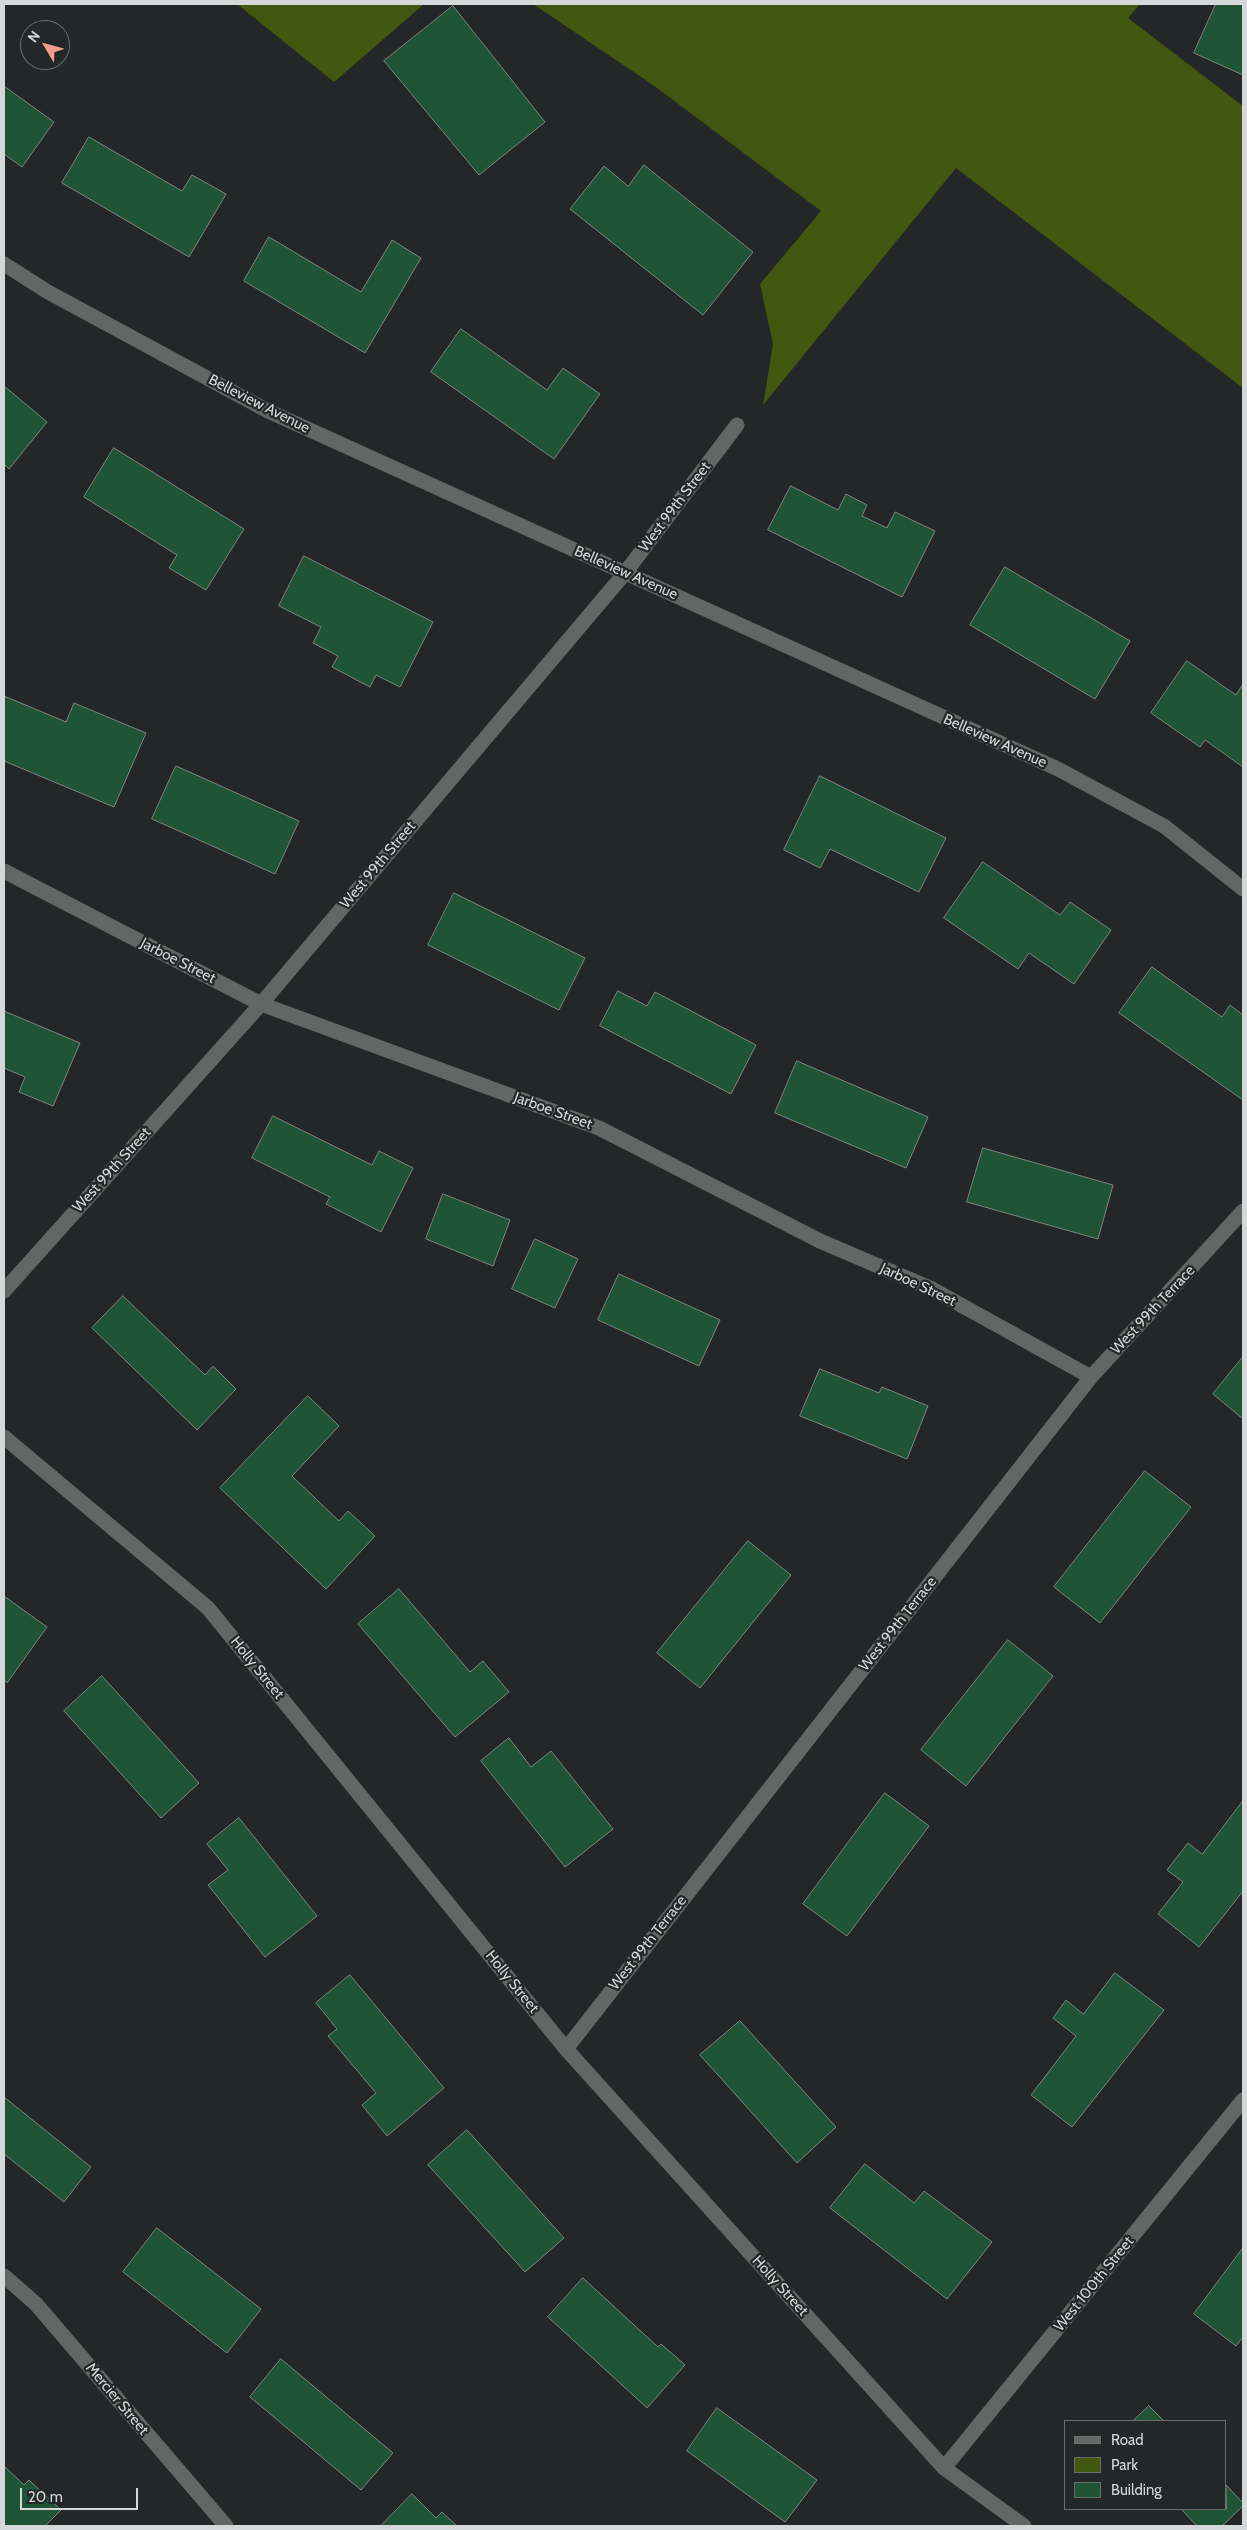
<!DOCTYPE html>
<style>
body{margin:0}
#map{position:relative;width:1247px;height:2530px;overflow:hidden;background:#232727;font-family:Cabin,sans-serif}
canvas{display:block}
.frame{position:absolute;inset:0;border:5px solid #d5d8d8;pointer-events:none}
.legend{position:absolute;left:1064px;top:2420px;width:162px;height:90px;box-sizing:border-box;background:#232727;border:1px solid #6a6e6e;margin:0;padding:6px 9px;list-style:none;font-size:15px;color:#d5d8d8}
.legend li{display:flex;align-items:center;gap:10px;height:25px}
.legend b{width:25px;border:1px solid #6a6e6e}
.north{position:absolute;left:20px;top:20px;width:50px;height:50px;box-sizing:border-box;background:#232727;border:1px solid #6a6e6e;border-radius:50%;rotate:307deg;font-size:14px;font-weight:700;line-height:20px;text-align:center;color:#d5d8d8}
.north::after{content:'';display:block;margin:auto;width:18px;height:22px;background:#f49d8d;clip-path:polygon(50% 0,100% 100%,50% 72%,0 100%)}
.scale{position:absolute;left:20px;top:2488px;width:118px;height:22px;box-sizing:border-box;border:2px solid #d5d8d8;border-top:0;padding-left:6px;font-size:15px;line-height:18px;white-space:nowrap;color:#d5d8d8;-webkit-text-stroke:4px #232727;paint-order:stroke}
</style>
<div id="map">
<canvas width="1247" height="2530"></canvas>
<div class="frame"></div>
<ul class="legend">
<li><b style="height:6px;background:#626766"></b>Road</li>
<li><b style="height:14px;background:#425710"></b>Park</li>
<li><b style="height:14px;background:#1f5437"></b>Building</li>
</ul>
<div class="north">N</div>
<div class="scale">20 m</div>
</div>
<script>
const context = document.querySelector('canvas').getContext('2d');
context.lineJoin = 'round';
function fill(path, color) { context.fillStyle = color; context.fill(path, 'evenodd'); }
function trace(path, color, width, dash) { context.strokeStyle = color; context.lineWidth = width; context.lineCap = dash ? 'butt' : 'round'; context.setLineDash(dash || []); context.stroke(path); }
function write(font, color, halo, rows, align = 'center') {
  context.font = font + ' Cabin,sans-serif'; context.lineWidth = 4.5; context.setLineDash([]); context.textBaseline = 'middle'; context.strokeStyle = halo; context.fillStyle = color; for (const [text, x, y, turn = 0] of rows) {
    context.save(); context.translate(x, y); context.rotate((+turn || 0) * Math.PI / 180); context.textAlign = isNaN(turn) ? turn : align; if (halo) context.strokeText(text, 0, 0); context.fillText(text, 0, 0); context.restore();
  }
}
fill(new Path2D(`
 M237 4H424L334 82Z
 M533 4H1140L1128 18 1243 106V388L956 168 763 405 773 344 760 284 821 211 653 85Z`), '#425710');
const building = new Path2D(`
 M1216 4H1243V75L1194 53Z
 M453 6 545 122 479 175 384 61Z
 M4 86 54 122 22 167 4 154Z
 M89 137 182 191 192 175 226 194 189 257 62 183Z
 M644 165 753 252 703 315 570 209 604 166 628 186Z
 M269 237 361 292 392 240 421 258 365 353 244 281Z
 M461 329 547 390 563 368 600 394 554 459 431 372Z
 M4 386 47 422 9 469 4 464Z
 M114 448 244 529 206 590 169 568 177 555 84 497Z
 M791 486 838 510 846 494 867 505 862 516 887 528 895 512 935 531 902 597 768 530Z
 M304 556 433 622 400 687 376 675 370 687 332 667 338 656 313 643 321 627 279 606Z
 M1005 567 1130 641 1095 699 970 625Z
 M1187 661 1236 695 1243 684V767L1205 740 1200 747 1151 713Z
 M4 696 66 722 74 703 146 733 114 807 4 761Z
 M176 766 299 821 275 874 152 819Z
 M820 776 946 838 919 892 830 849 820 868 784 850Z
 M983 862 1060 915 1070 902 1111 930 1074 984 1029 953 1018 969 944 918Z
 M454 893 585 958 559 1010 428 945Z
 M1152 967 1222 1017 1230 1005 1243 1015V1100L1119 1013Z
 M618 991 647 1006 655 992 756 1045 731 1094 600 1026Z
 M4 1011 80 1043 53 1106 19 1092 25 1077 4 1068Z
 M797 1061 928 1117 906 1168 775 1113Z
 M273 1116 372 1165 379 1151 413 1168 381 1232 326 1204 330 1197 252 1158Z
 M983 1148 1113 1185 1098 1239 967 1202Z
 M443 1194 510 1220 493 1266 426 1239Z
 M535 1239 578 1259 555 1308 512 1289Z
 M619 1274 720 1320 699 1366 598 1320Z
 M123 1296 205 1375 213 1366 236 1389 197 1430 92 1328Z
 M1243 1357V1419L1213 1394Z
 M820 1369 879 1393 882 1387 928 1406 907 1459 800 1416Z
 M308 1396 339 1426 292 1476 339 1521 348 1511 375 1536 326 1589 220 1488Z
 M1145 1471 1191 1507 1100 1623 1054 1587Z
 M748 1541 791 1575 700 1688 657 1653Z
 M399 1589 470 1672 483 1661 509 1692 455 1737 358 1624Z
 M4 1596 47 1627 7 1683 4 1680Z
 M1008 1640 1053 1676 966 1786 921 1750Z
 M102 1676 199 1783 161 1818 64 1711Z
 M509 1738 531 1767 551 1751 613 1829 565 1867 481 1761Z
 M885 1793 929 1826 847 1936 803 1904Z
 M1243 1801V1891L1199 1947 1158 1914 1183 1882 1167 1870 1188 1843 1202 1854Z
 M239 1818 317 1916 265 1957 208 1885 228 1870 207 1844Z
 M1115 1973 1164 2010 1072 2127 1031 2095 1076 2036 1053 2018 1066 2000 1083 2014Z
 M350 1975 444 2088 387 2136 362 2105 376 2093 328 2036 337 2029 316 2003Z
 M740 2021 836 2127 797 2163 700 2055Z
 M4 2097 91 2167 64 2202 4 2154Z
 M467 2130 564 2238 525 2272 428 2165Z
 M865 2164 914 2203 924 2191 992 2242 947 2299 830 2208Z
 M157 2228 261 2309 227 2353 123 2272Z
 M1243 2248V2337L1236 2346 1194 2314Z
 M583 2278 658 2347 661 2344 685 2365 647 2408 548 2317Z
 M281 2359 393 2453 361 2490 250 2397Z
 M1149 2406 1164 2421H1133Z
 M717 2408 817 2480 785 2522 687 2451Z
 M4 2466 24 2485 29 2480 61 2510 45 2526H4Z
 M1226 2485 1243 2503V2506L1222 2526H1197L1181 2509H1226Z
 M412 2494 436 2518 442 2512 457 2526H381Z`);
fill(building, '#1f5437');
trace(building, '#808481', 1);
trace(new Path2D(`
 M4 264 48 292 268 411 1058 769 1164 826 1243 889
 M4 871 261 1004 599 1128 820 1241 932 1289 1091 1377
 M4 1291 261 1004 625 573 737 425
 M4 1437 208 1608 566 2049 944 2468 1024 2526
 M566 2049 1091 1377 1243 1211
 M4 2276 36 2304 226 2526
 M944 2468 1243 2100`), '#626766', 15);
write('15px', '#d5d8d8', '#232727', [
 ["Belleview Avenue",259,404,27],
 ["West 99th Street",675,507,-53],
 ["Belleview Avenue",626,573,24],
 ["Belleview Avenue",995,741,24],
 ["West 99th Street",378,865,-50],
 ["Jarboe Street",178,961,27],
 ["Jarboe Street",553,1111,20],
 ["West 99th Street",112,1170,-48],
 ["Jarboe Street",918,1285,25],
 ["West 99th Terrace",1153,1310,-47],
 ["West 99th Terrace",898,1624,-52],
 ["Holly Street",257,1668,51],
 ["West 99th Terrace",648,1943,-52],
 ["Holly Street",512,1982,51],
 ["West 100th Street",1094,2284,-51],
 ["Holly Street",780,2286,48],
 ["Mercier Street",117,2399,50]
]);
</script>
